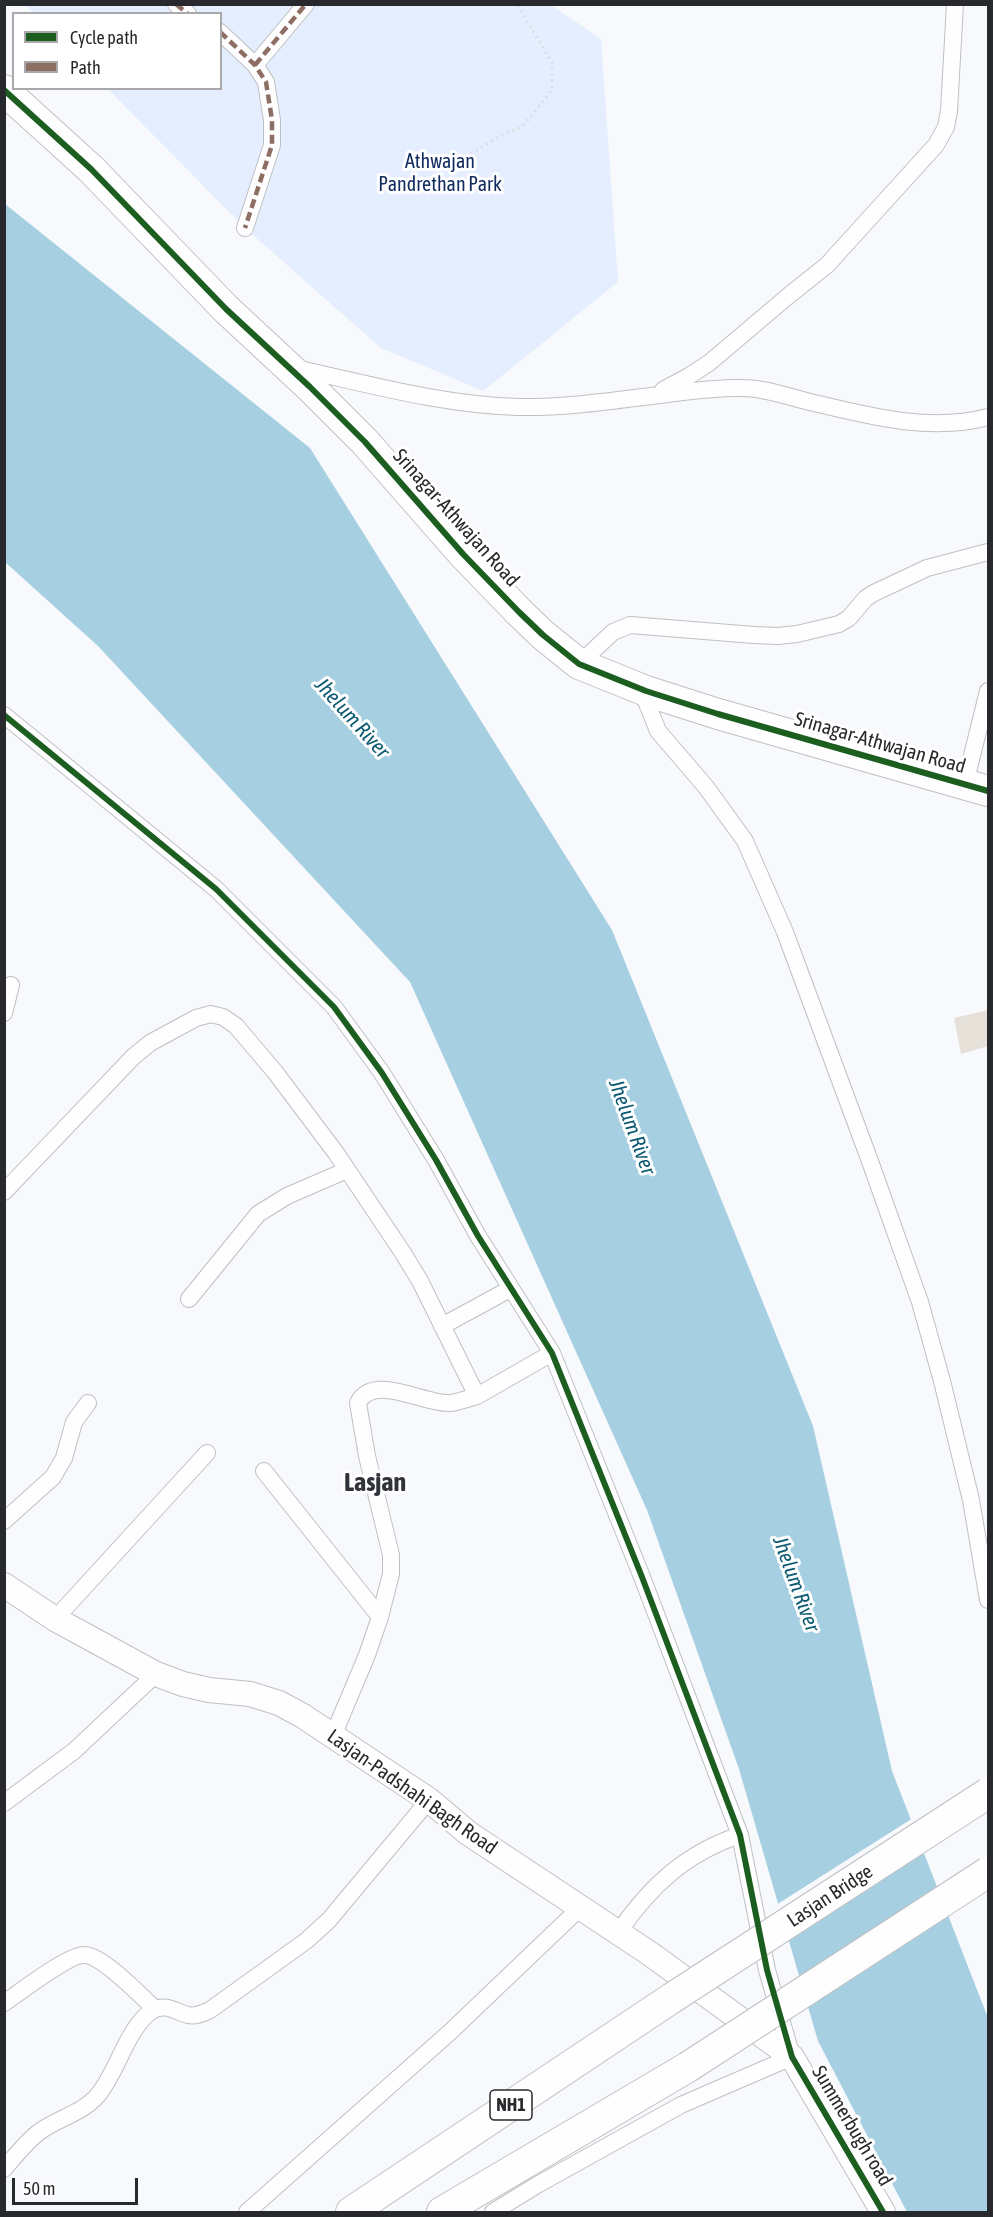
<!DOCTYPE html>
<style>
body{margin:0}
#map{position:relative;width:993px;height:2217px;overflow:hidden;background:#f7f9fc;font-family:"Asap Condensed",sans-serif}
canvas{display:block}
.frame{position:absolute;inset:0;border:6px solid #27292c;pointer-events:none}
.legend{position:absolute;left:12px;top:12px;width:210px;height:78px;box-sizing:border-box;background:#fff;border:2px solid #a9a9ab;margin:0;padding:8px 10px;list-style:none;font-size:18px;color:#27292c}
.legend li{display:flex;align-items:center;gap:12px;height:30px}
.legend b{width:30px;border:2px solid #a9a9ab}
.scale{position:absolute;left:12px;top:2178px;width:126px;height:27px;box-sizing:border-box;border:3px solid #27292c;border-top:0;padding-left:8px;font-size:18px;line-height:21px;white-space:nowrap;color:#27292c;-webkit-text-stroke:4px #fff;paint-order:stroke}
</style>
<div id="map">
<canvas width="993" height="2217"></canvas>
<div class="frame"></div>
<ul class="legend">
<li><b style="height:8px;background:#1b5e20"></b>Cycle path</li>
<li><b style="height:8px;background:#8d6e63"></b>Path</li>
</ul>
<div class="scale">50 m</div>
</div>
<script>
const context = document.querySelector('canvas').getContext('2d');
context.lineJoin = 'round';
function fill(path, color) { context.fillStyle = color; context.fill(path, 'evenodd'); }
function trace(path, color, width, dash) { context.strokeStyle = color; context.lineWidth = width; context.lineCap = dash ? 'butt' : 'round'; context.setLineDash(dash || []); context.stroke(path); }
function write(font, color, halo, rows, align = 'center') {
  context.font = font + ' "Asap Condensed",sans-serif'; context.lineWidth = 6; context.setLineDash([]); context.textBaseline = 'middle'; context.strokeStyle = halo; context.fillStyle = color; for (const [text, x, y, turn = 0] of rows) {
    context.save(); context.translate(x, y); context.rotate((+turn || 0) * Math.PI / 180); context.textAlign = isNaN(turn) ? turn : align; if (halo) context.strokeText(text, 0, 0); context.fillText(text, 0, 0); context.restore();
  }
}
fill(new Path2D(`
 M25 5H551L601 39 618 282 483 391 381 348 245 228 108 89 220 88V14H34Z`), '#e5eefe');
fill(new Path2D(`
 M5 204 310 448 612 930 813 1426 892 1771 988 2018V2212H907L818 2041 739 1769 647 1510 410 982 98 646 5 562Z`), '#a6d0e1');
fill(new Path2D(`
 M913 1818 926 1851 786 1942 776 1905Z`), '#f7f9fc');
fill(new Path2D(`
 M988 1010V1046L961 1054 954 1018Z`), '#e5e1d9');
const street = new Path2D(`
 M176 4 188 14
 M220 32 255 65 266 82 272 120V145L245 228
 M255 65 306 4
 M295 368C368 384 442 405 518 407 568 408 617 400 667 394 692 391 718 387 743 388 764 388 786 396 806 401 865 415 928 433 988 417
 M663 390 689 376 709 363 787 297 827 265 936 145 946 127 949 111 955 4
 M579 664 613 632 630 625 754 635 778 636 797 634 839 624 849 618 866 598 874 593 927 568 988 552
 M646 691V701L658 731 706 787 745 841 785 932 871 1164 920 1302 942 1381 971 1500 988 1600
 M4 715 216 889 334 1007 382 1073 436 1160 478 1236 552 1353 642 1577 740 1835 767 1970 792 2057 681 2105 537 2185 493 2212
 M965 784 988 691
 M4 1013 11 985
 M4 1192 133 1057 150 1043 196 1018 211 1014 223 1017 236 1026 275 1072 336 1153 403 1253 420 1281 477 1396C469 1398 459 1402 450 1403 425 1405 373 1372 358 1403L367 1456 391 1555V1574L380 1617 367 1655 333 1736
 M189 1299 258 1214 287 1196 347 1170
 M442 1326 510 1289
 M477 1396 552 1353
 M264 1471 380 1617
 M4 1521 53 1477 64 1458 74 1422 88 1403
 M55 1619 207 1453
 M4 1803 74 1751 156 1674
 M618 1933C650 1886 686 1853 740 1835
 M4 2003C19 1993 70 1953 85 1955 103 1956 141 1996 155 2009
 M4 2169C15 2156 26 2142 39 2132 58 2118 83 2113 98 2095 118 2071 127 2027 153 2010 166 2003 176 2012 188 2015 196 2017 203 2013 210 2010L306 1941 329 1920 429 1800
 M247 2212 449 2033 580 1908`);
const secondary = new Path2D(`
 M4 1585 55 1619 156 1674 183 1684 209 1690 250 1694 279 1703 303 1716 429 1800 468 1833 649 1953 792 2057 883 2212`);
const highway = new Path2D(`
 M4 90 91 169 226 309 310 387 365 442 463 554 519 612 543 635 579 664 646 691 718 714 988 791
 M351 2212 672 1998
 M442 2212 688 2067`);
trace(street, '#bfc0c3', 18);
trace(secondary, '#bfc0c3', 26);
trace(highway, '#bfc0c3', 32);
trace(new Path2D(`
 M471 154 501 135 522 127 552 90V63L517 4`), '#d8d9da', 3, [1.5, 4.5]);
trace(street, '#fefeff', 16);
trace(secondary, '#fefeff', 24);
trace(highway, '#fefeff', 30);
const highwayBridge = new Path2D(`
 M672 1998 988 1793
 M688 2067 988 1872`);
trace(highwayBridge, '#bfc0c3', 32, []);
trace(highwayBridge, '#fefeff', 30);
trace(new Path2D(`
 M176 4 188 14
 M220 32 255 65 266 82 272 120V145L245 228
 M255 65 306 4`), '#8d6e63', 4.5, [9, 4.5]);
trace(new Path2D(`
 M4 90 91 169 226 309 310 387 365 442 463 554 519 612 543 635 579 664 646 691 718 714 988 791
 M4 715 216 889 334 1007 382 1073 436 1160 478 1236 552 1353 642 1577 740 1835 767 1970 792 2057 883 2212`), '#1b5e20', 6);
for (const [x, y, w] of [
 [511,2105,42]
]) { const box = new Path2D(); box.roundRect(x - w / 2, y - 15, w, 30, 4.5); context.fillStyle = '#fff'; context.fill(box); trace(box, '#27292c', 1.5); }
write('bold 18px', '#27292c', null, [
 ["NH1",511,2105]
]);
write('20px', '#122c60', '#fff', [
 ["Athwajan",440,162],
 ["Pandrethan Park",440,185]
]);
write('20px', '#27292c', '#fff', [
 ["Srinagar-Athwajan Road",456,518,48],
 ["Srinagar-Athwajan Road",880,743,16],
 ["Lasjan-Padshahi Bagh Road",412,1792,35],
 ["Lasjan Bridge",830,1896,-33],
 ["Summerbugh road",852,2126,59]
]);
write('italic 21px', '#0c5a72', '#fff', [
 ["Jhelum River",352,718,48],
 ["Jhelum River",632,1127,70],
 ["Jhelum River",796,1584,70]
]);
write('bold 26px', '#30333a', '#fff', [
 ["Lasjan",375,1483]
]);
</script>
